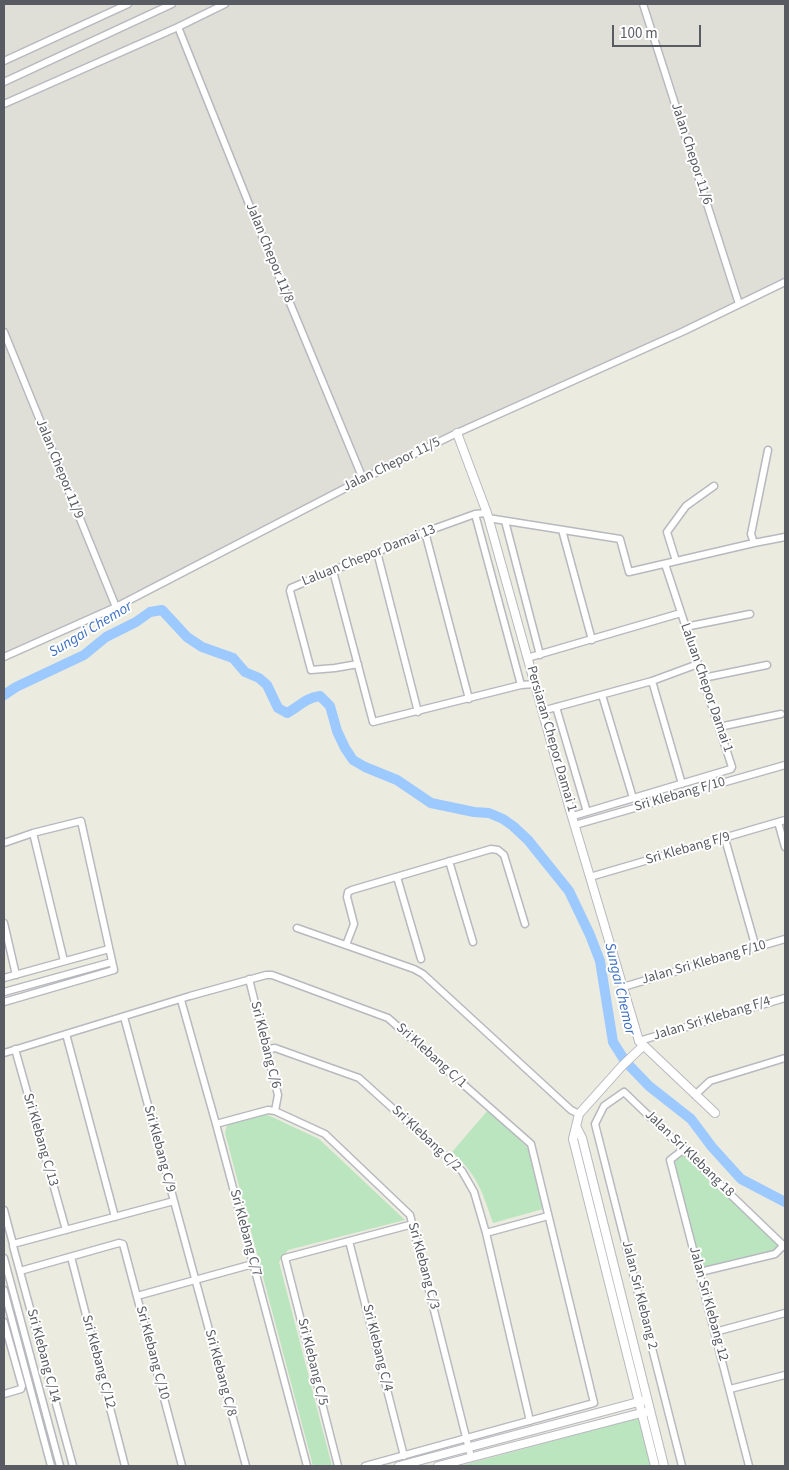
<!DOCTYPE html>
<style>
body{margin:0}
#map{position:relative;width:789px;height:1470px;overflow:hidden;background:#ecebdf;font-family:"Source Sans 3",sans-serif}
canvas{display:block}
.frame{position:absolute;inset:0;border:5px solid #585b61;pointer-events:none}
.scale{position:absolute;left:612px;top:25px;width:89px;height:22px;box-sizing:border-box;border:2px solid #585b61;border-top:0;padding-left:6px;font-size:15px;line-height:18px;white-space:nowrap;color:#585b61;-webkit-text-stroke:4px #fff;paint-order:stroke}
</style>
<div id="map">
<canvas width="789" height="1470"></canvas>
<div class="frame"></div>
<div class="scale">100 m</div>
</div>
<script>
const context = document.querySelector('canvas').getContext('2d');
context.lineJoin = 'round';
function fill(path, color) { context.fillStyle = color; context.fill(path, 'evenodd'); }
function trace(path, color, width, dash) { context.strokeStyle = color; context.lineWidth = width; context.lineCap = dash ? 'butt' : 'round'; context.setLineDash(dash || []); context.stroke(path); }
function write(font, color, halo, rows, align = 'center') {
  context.font = font + ' "Source Sans 3",sans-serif'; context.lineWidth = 4; context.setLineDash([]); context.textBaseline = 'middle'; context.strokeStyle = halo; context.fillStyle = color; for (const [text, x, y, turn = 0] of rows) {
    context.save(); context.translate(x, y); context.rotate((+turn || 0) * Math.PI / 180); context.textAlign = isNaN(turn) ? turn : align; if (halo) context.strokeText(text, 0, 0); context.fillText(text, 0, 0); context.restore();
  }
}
fill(new Path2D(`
 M4 4H785V284L457 433 116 607 4 657Z`), '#dfded7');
fill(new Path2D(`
 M488 1110 528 1148 543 1209 493 1223C482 1191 478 1176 452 1152Z
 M263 1114 270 1116 319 1139 405 1220 288 1250 279 1262 332 1466H313L225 1133 227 1125Z
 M684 1149 784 1245 775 1254 700 1272 670 1160Z
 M642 1417 654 1466H460Z`), '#bbe5bf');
trace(new Path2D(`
 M4 695 16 687 84 655 106 637 136 622 150 612 162 610 187 637 202 647 233 658 245 672 259 678 267 685 278 708 287 713C300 706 305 698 320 696L330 706 337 731 345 748 353 760 365 767 397 780 431 803 474 812 489 813 503 819 513 826 528 840 569 891 590 935 600 961 613 1042 625 1061 649 1086 691 1119 712 1147 741 1179 785 1202`), '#9cc9ff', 10);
const minor = new Path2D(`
 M643 4 739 304
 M178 27 253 214 363 479
 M4 61 128 4
 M4 82 172 4
 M4 104 178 27 225 4
 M4 332 116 607
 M768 450 751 534 754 543 785 537
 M475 514 521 685
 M488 518 620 539 629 572 754 543
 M505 521 540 655
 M562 530 592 640
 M425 532 469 699
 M377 552 418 712
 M676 561 667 532 686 506 714 486
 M333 571 373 722 521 685 535 684
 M685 627 750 614
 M4 657 116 607 363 479 457 433 684 331 785 282
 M527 658 681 613
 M358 664 335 668 311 670 290 591 291 588 425 532 475 514 487 513
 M703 678 767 665
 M652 681 682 784
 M602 695 633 798
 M556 707 587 812
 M542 711 652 681 698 664
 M719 727 781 714
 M573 816 731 769 732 767 665 564
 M778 822 785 847
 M575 825 785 765
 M33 833 64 961
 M725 839 756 948
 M4 843 33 833 81 821 114 970 4 1002
 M449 861 473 942
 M397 877 421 959
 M590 877 785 820
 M4 923 16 975
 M297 928 414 969 423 974 571 1110 579 1114
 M346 945 354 924 347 897 348 892 352 890 491 849 498 850 504 855 525 924
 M4 978 109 949
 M249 979 278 1095 275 1111
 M623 987 785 939
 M4 992 112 962
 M181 1000 216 1124 307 1466
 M124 1017 246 1466
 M66 1034 115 1217
 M639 1041 785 998
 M15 1049 66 1230
 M266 1050 275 1048 359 1078 462 1171 474 1192 486 1233 530 1421
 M4 1053 190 996 266 975H272L388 1018 531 1144 594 1403 365 1466
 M695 1095 710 1081 785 1058
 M216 1124 268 1110 275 1111 325 1134 410 1215 471 1457
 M684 1149 670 1160 749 1466
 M4 1210 13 1244 174 1201
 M486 1233 548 1216
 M349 1241 404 1456
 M13 1246 73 1466
 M71 1257 125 1466
 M4 1258 60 1466
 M20 1271 119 1243 123 1244 182 1466
 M700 1272 775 1254 784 1245
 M4 1290 51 1466
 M137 1296 253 1264
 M4 1322 22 1386 21 1389 4 1394
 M715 1332 785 1313
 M730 1389 785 1375
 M338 1466 285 1258 413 1224
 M682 1466 595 1124 604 1106 624 1092 785 1247`);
const tertiary = new Path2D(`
 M457 433 487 513 570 810 639 1041 715 1113
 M643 1046 622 1066 579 1114 573 1139 655 1466
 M576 1126 582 1138 664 1466
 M399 1466 642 1401
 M438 1466 645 1412`);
trace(minor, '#b7b9bf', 9);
trace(tertiary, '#b7b9bf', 10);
trace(minor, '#fff', 6);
trace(tertiary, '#fff', 8);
write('14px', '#585b61', '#fff', [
 ["Jalan Chepor 11/6",691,154,72],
 ["Jalan Chepor 11/8",269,253,68],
 ["Jalan Chepor 11/5",392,465,-26],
 ["Jalan Chepor 11/9",59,469,68],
 ["Laluan Chepor Damai 13",369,556,-22],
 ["Laluan Chepor Damai 1",706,688,71],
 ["Persiaran Chepor Damai 1",551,739,74],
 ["Sri Klebang F/10",680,795,-16],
 ["Sri Klebang F/9",688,849,-16],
 ["Jalan Sri Klebang F/10",704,963,-16],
 ["Jalan Sri Klebang F/4",712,1019,-17],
 ["Sri Klebang C/6",265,1045,76],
 ["Sri Klebang C/1",431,1056,42],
 ["Sri Klebang C/2",426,1139,43],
 ["Sri Klebang C/13",40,1140,74],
 ["Sri Klebang C/9",159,1149,75],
 ["Jalan Sri Klebang 18",689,1154,44],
 ["Sri Klebang C/7",245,1233,75],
 ["Sri Klebang C/3",423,1266,75],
 ["Jalan Sri Klebang 2",639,1295,76],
 ["Jalan Sri Klebang 12",708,1304,75],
 ["Sri Klebang C/4",377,1348,76],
 ["Sri Klebang C/10",152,1353,75],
 ["Sri Klebang C/14",43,1356,75],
 ["Sri Klebang C/12",98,1362,75],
 ["Sri Klebang C/5",312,1362,76],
 ["Sri Klebang C/8",220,1373,75]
]);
write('italic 15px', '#3e70c3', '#fff', [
 ["Sungai Chemor",91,630,-31],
 ["Sungai Chemor",619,989,77]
]);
</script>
